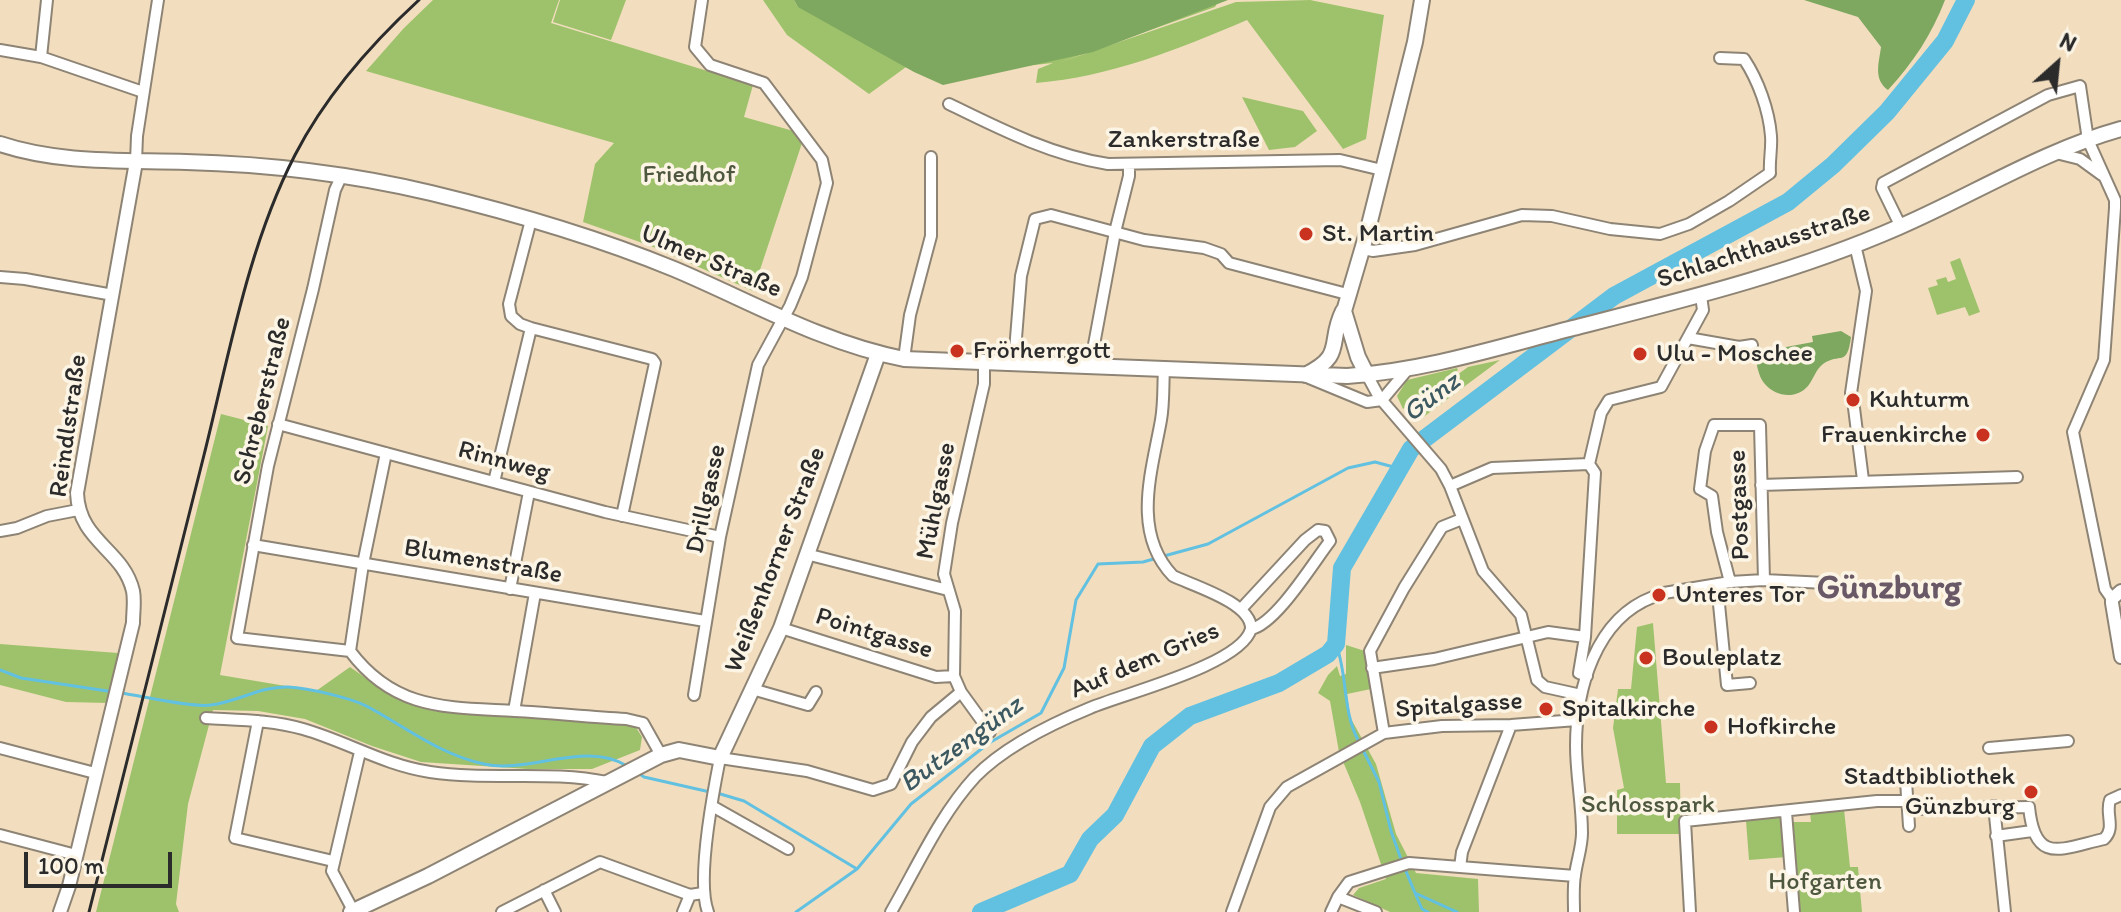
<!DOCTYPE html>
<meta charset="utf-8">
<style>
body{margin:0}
#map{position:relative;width:2121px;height:912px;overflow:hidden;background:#f2debf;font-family:Itim,sans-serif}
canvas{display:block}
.north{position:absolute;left:2017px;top:24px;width:80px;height:80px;-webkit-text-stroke:6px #fcf5e5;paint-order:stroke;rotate:27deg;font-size:22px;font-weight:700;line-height:32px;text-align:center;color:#2b2b2b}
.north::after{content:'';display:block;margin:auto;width:28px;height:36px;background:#2b2b2b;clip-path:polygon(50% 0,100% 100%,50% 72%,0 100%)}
.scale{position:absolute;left:24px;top:852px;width:148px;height:36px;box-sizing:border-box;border:4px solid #2b2b2b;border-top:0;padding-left:10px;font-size:24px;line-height:28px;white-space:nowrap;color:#2b2b2b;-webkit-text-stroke:6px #fcf5e5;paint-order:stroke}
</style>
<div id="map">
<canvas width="2121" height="912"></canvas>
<div class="north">N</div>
<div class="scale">100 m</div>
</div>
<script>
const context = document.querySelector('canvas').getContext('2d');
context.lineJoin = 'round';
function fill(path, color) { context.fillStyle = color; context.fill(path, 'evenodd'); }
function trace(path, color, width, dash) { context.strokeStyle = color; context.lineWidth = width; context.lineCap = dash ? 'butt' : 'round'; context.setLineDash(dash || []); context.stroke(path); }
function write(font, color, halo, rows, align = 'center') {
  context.font = font + ' Itim,sans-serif'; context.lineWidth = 7; context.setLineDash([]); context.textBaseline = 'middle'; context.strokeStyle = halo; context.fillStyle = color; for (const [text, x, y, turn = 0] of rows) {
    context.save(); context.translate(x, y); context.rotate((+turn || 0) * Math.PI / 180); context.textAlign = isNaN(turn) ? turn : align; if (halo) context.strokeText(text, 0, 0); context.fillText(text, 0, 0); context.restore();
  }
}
fill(new Path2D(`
 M433 0H559L551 23 753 85 744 117 797 132 802 143 753 291 651 246 583 222 595 164 614 143 366 71 404 28Z
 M560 0H626L611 40 553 22Z
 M763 0H794L798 7 1219 0 1215 7 1058 63 1236 2 1310 0 1384 15 1366 139 1343 149 1247 20C1179 49 1110 77 1036 83L1038 69 1053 63 967 72 899 63 906 67 869 94 787 35Z
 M1242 97 1303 111 1317 131 1295 147 1269 150Z
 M1960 258 1980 312 1969 316 1965 307 1937 315 1928 288 1938 285 1936 280 1946 277 1948 282 1956 279 1950 262Z
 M1500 360 1418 421 1413 416 1409 418 1405 413 1424 400 1432 402 1437 399 1434 392 1468 367Z
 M1457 368 1458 370 1403 409 1397 396 1407 380Z
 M221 414 268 426 220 675 316 691 350 667 393 697 433 711 635 726 642 737 640 750 592 769H528L421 762 372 746 305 719 258 711 213 710 188 804 176 904 179 912H96Z
 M1653 623 1666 783H1680L1681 834H1617V790L1624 788 1613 728 1618 689H1631L1637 627Z
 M0 644 118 653 108 703 66 702 0 685Z
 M1346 645 1368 652 1371 689 1347 694 1350 717 1376 764 1396 834 1416 873 1478 879 1479 912H1390L1353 895 1359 888 1386 879 1360 802 1339 752 1330 701 1318 693 1328 675 1337 666 1340 676 1346 674Z
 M1844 809 1850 867H1858L1862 912H1799L1790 822H1811L1810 813Z
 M1782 817 1787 857 1749 860 1746 821Z`), '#9ec26b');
fill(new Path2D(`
 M794 0H1228L1093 52 943 85 914 72 798 7Z
 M1804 0H1945C1932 34 1913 63 1888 90 1873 79 1879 63 1881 47L1858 17Z
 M1841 331 1851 337C1847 368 1840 352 1823 364 1816 369 1813 380 1808 386 1797 399 1776 398 1764 383 1758 376 1757 363 1754 353L1813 342 1812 336Z`), '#7ea85f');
trace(new Path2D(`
 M1164 556 1208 544 1348 468 1375 462 1401 469
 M1336 644C1348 676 1342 711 1359 742
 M0 670 21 678 114 692
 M121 693C142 696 193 708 211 705 237 702 261 686 288 687 308 688 353 698 370 708 407 728 441 755 484 764 529 774 586 740 627 766
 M1362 748 1379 782 1391 831 1402 862
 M637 772 644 777 710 792
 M717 793 744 801 857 869
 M1405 869 1415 893 1457 912
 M1415 893 1422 909 1428 912
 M796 912 857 869 911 804 989 743 1041 713 1064 668 1076 600 1098 564 1143 562 1157 558`), '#62c0e0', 3);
trace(new Path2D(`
 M981 912 1070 874 1090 839 1115 815 1152 746 1190 716 1279 683 1328 654 1336 644 1342 568 1411 449 1614 296 1788 202 1833 165 1887 112 1945 41 1966 0`), '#62c0e0', 18);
const minor = new Path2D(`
 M0 50 41 57 143 92
 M41 57 47 0
 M949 104C1000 129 1051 155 1108 164L1340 160 1382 170
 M2056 153 2080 159 2102 175
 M136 162 137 136 158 0
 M341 177 335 190 313 289 268 466 237 638 350 651C395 711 448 707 515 711 552 713 589 717 626 719L643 723 661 755
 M531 220 509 304 511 316 520 324 531 328 652 359 655 363 622 516
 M1901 227 1882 188 1883 183 2048 95 2080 86 2088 140 2115 200V208L2104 360 2073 432 2105 589 2112 599
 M1363 249 1373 251 1415 245 1522 215 1552 216 1610 229 1660 234 1689 224 1729 201 1770 173C1769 161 1772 148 1771 136 1769 110 1758 80 1744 59L1720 58
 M0 277 25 279 113 295
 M1688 338 1739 347 1752 345
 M904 359 910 315 931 236V157
 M984 363V384L952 523 944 574 955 611 954 676 961 692 990 732
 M1014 363 1021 276 1035 219 1051 215 1144 240 1204 248 1221 254 1229 263 1347 294
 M1090 366 1115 232 1129 176V165
 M1164 369C1163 386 1164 403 1161 420 1152 471 1131 532 1173 576 1194 586 1252 603 1251 629
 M1367 375 1379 397 1441 469 1450 486 1483 571 1521 615 1537 680 1545 687 1581 695
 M1309 378 1367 402 1382 400 1408 369
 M1851 393 1866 291 1855 245
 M1854 408 1863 480
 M278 424 605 512 720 537
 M494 482 531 328
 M1761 485 2017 477
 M1450 486 1492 468 1589 464 1601 413 1609 400 1661 387 1703 310 1701 296
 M0 531 17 528 47 516 78 510
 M253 545 705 621
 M806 554 948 590
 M1730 582 1717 532 1712 496 1700 489 1705 451 1714 425H1760L1764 580
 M1717 584 1727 685 1750 683
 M510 589 529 492
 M1664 593 1730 582 1764 580 1826 583
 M781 628 936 677 954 676
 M1585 637 1595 473 1589 464
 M350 651 363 564 386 453
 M1372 668 1434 659 1548 632 1585 637 1579 673 1587 676
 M752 689 808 705 816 692
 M694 695 720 537 758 365 790 306 802 277 827 183 822 160 764 83 710 65 695 47 702 0
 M514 711 535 593
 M206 718C239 720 272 720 303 729 348 742 384 765 430 772 489 781 549 770 607 782
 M258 721 235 838 333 861
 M1384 733 1370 651 1404 588 1442 527 1462 519
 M0 748 95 773
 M1989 748 2068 741
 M1906 781 1909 826
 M712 806 788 849
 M1994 806 2005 912
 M1908 809 2029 807C2035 865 2060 849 2104 839 2116 828 2105 814 2110 800L2121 795
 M1786 812 1794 912
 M0 835 76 855
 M1996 836 2032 831
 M1460 867 1462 852 1511 725
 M544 890 555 912
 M1338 897 1376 912
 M354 912 332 871 360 752
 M502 912 600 862 690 895 703 893
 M683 912 690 895
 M708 912C696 880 713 793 720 758L807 771 873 790 891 784 912 742 931 717 961 692
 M891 912C917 867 940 815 975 777 1005 746 1051 724 1090 708 1125 693 1241 665 1251 629 1276 624 1313 563 1330 541L1325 531 1318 530 1305 540 1242 608
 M1232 912 1270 807 1287 787 1384 733 1442 726 1511 725 1577 720
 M1331 912 1338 897 1349 882 1409 863 1575 876
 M1574 912C1574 900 1573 887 1575 875 1577 860 1582 847 1582 833 1582 803 1576 775 1576 746 1576 690 1595 619 1653 597
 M1690 912 1685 821 1877 801H1908`);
const tertiary = new Path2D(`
 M2121 591 2112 599V603L2121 657
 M60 912 69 886 133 623C133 612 135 601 133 591 123 549 79 542 77 493L136 162`);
const secondary = new Path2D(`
 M0 144C60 164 124 160 186 162 268 164 351 174 431 193 514 213 596 237 674 269 750 301 822 343 904 359L1347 376C1424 371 1499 347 1573 328 1683 300 1794 273 1899 227 1973 195 2042 151 2121 129
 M1305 375C1346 355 1327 343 1343 311
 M1367 375 1358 357 1344 311 1367 233 1415 42 1422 0
 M351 912 428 876 661 755 679 750 720 758 781 628 878 354`);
trace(minor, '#8e8475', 14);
trace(tertiary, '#8e8475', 16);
trace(secondary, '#8e8475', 18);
trace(minor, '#fff', 10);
trace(tertiary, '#fff', 12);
trace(secondary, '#fff', 14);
trace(new Path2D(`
 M89 912C127 760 166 607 204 455 229 355 248 246 295 155 326 95 370 45 419 0`), '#2b2b2b', 3);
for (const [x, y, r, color] of [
 [1306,234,8,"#c8321e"],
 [957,351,8,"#c8321e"],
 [1640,354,8,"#c8321e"],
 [1853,400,8,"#c8321e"],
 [1983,435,8,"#c8321e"],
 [1659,595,8,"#c8321e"],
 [1646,658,8,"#c8321e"],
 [1546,709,8,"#c8321e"],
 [1711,727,8,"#c8321e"],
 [2031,792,8,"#c8321e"]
]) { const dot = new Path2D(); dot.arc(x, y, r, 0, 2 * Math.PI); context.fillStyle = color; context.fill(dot); trace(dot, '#fcf5e5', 3); }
write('26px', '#2b2b2b', '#fcf5e5', [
 ["Zankerstraße",1184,140],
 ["Schlachthausstraße",1764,247,-18],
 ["Ulmer Straße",711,262,23],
 ["Schreberstraße",263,401,-76],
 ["Reindlstraße",69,426,-82],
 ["Rinnweg",504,462,15],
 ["Drillgasse",707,499,-78],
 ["Mühlgasse",937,501,-79],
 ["Postgasse",1740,505,-92],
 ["Weißenhorner Straße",776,560,-69],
 ["Blumenstraße",483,562,10],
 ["Pointgasse",874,634,17],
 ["Auf dem Gries",1145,661,-23],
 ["Spitalgasse",1459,706,-4]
]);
write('26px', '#4e583e', '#fcf5e5', [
 ["Friedhof",689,175],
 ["Schlosspark",1648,805],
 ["Hofgarten",1825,882]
]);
write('26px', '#2b2b2b', '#fcf5e5', [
 ["St. Martin",1322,234],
 ["Frörherrgott",973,351],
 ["Ulu - Moschee",1656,354],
 ["Kuhturm",1869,400],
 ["Frauenkirche",1967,435,"right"],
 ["Unteres Tor",1675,595],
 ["Bouleplatz",1662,658],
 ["Spitalkirche",1562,709],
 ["Hofkirche",1727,727],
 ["Stadtbibliothek",2015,777,"right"],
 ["Günzburg",2015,807,"right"]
], 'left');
write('italic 28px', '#3c5861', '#fcf5e5', [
 ["Günz",1432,398,-37],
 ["Butzengünz",962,745,-36]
]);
write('bold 34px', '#695866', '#fcf5e5', [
 ["Günzburg",1889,589]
]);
</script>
